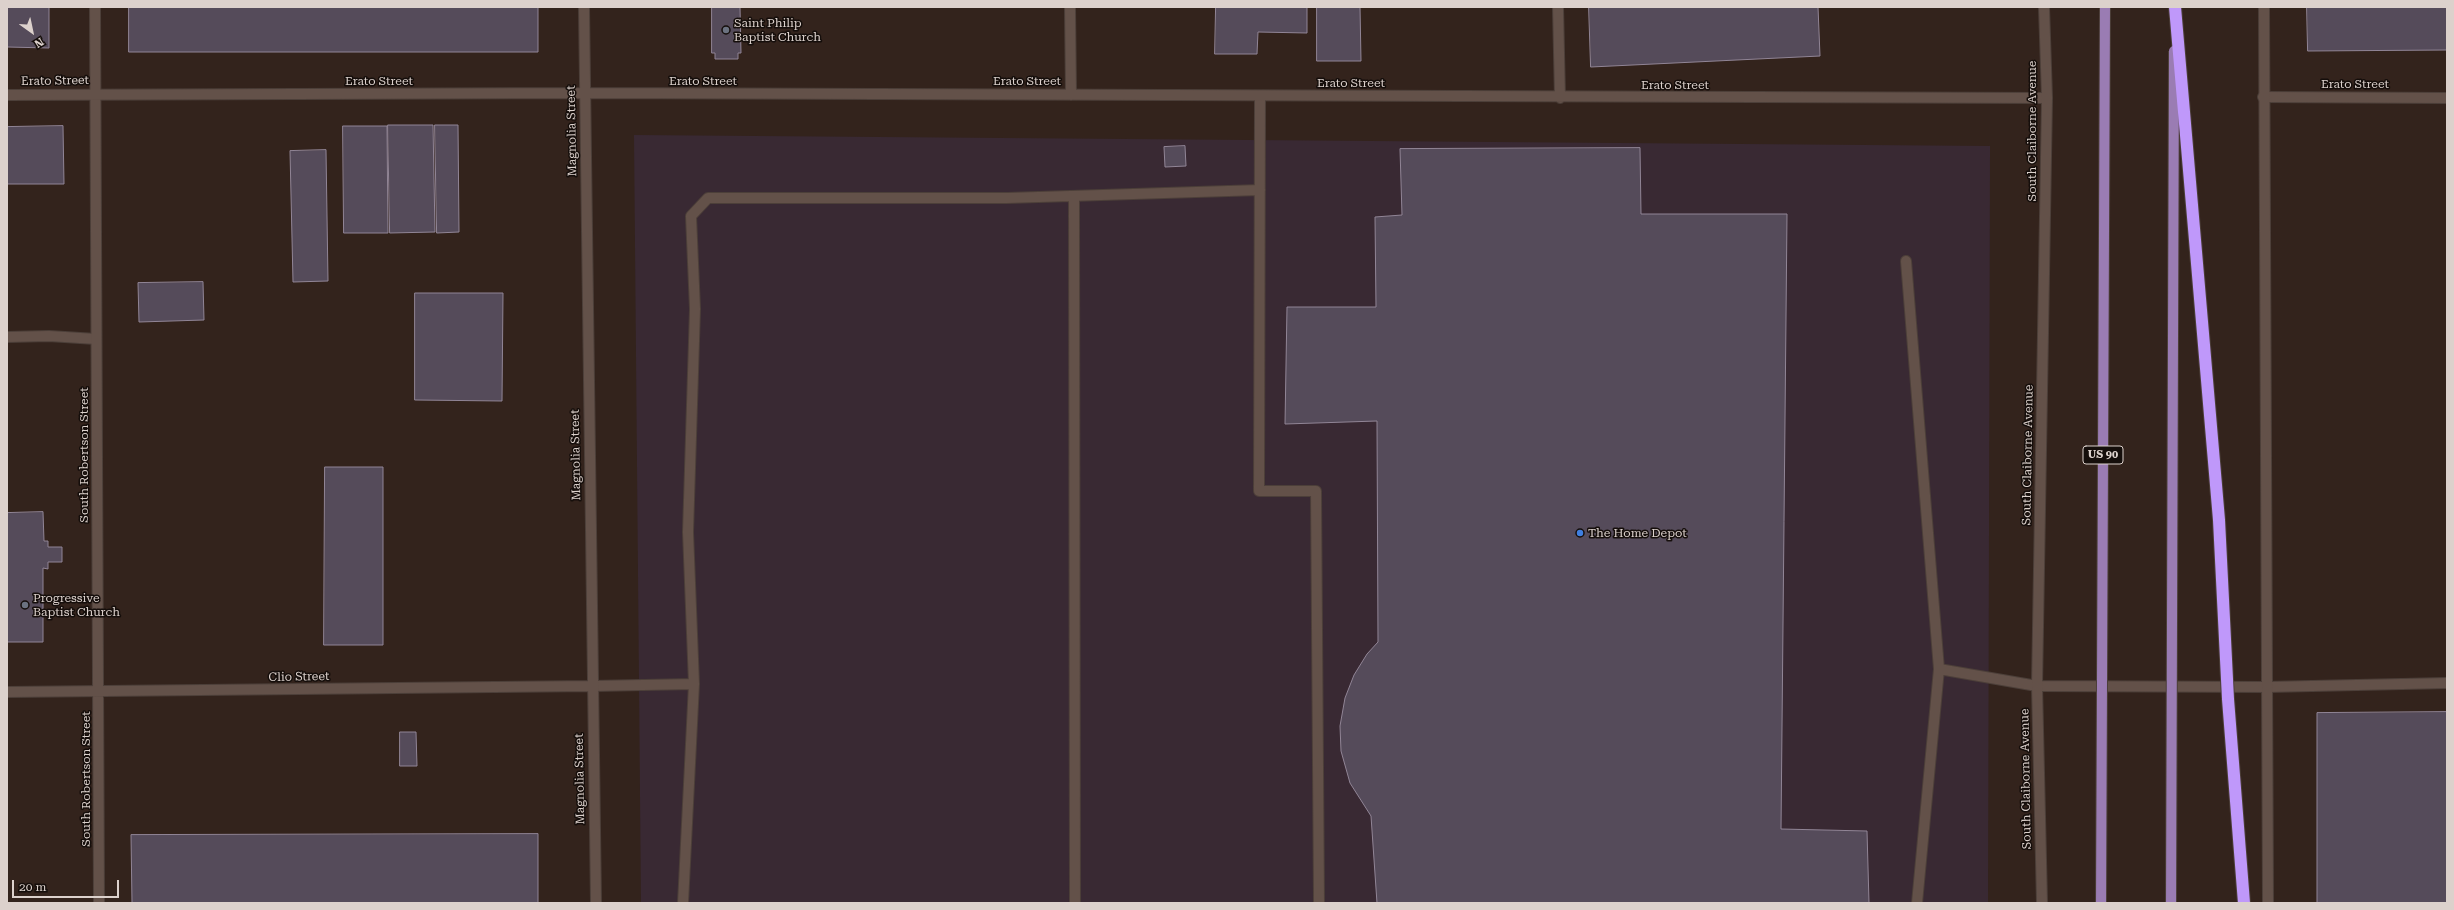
<!DOCTYPE html>
<style>
body{margin:0}
#map{position:relative;width:2454px;height:910px;overflow:hidden;background:#33231c;font-family:"Roboto Serif",serif}
canvas{display:block}
.frame{position:absolute;inset:0;border:8px solid #dcd1cc;pointer-events:none}
.north{position:absolute;left:12px;top:12px;width:40px;height:40px;-webkit-text-stroke:3px #150e0b;paint-order:stroke;rotate:147deg;font-size:11px;font-weight:700;line-height:16px;text-align:center;color:#dcd1cc}
.north::after{content:'';display:block;margin:auto;width:14px;height:18px;background:#dcd1cc;clip-path:polygon(50% 0,100% 100%,50% 72%,0 100%)}
.scale{position:absolute;left:12px;top:880px;width:107px;height:18px;box-sizing:border-box;border:2px solid #dcd1cc;border-top:0;padding-left:5px;font-size:12px;line-height:14px;white-space:nowrap;color:#dcd1cc;-webkit-text-stroke:3px #150e0b;paint-order:stroke}
</style>
<div id="map">
<canvas width="2454" height="910"></canvas>
<div class="frame"></div>
<div class="north">N</div>
<div class="scale">20 m</div>
</div>
<script>
const context = document.querySelector('canvas').getContext('2d');
context.lineJoin = 'round';
function fill(path, color) { context.fillStyle = color; context.fill(path, 'evenodd'); }
function trace(path, color, width, dash) { context.strokeStyle = color; context.lineWidth = width; context.lineCap = dash ? 'butt' : 'round'; context.setLineDash(dash || []); context.stroke(path); }
function write(font, color, halo, rows, align = 'center') {
  context.font = font + ' "Roboto Serif",serif'; context.lineWidth = 3; context.setLineDash([]); context.textBaseline = 'middle'; context.strokeStyle = halo; context.fillStyle = color; for (const [text, x, y, turn = 0] of rows) {
    context.save(); context.translate(x, y); context.rotate((+turn || 0) * Math.PI / 180); context.textAlign = isNaN(turn) ? turn : align; if (halo) context.strokeText(text, 0, 0); context.fillText(text, 0, 0); context.restore();
  }
}
fill(new Path2D(`
 M634 135 1990 146 1988 903H641Z`), '#392933');
const building = new Path2D(`
 M7 7H49V48L7 47Z
 M129 7H538V52H129Z
 M712 7H740L741 53H738V59H715V53H712Z
 M1216 7H1307V33L1258 32 1257 54H1215Z
 M1317 7H1360L1361 61H1317Z
 M1589 7H1818L1820 56 1591 67Z
 M2307 7H2447V50L2308 51Z
 M388 125H433L435 232 390 233Z
 M435 125H458L459 232 437 233Z
 M63 126 64 184H7V127Z
 M343 126H387L388 233H344Z
 M1185 146 1186 166 1165 167 1164 147Z
 M1640 148 1641 214H1787L1781 829 1867 831 1869 903H1377L1371 816 1350 783 1341 751 1340 726 1345 698 1354 675 1367 654 1378 642 1377 421 1285 424 1287 307H1376L1375 217 1402 215 1400 149Z
 M326 150 328 281 293 282 290 151Z
 M203 282 204 320 139 322 138 283Z
 M415 293H503L502 401 415 400Z
 M325 467H383V645H324Z
 M43 512 44 541H48V547H62V562H48V569L43 568V642H7V513Z
 M2447 712V903H2317V713Z
 M400 732H416L417 766H400Z
 M538 834V903H132L131 835Z`);
fill(building, '#554b5a');
trace(building, '#918596', 1);
const lane = new Path2D(`
 M1260 96 1259 491H1316L1319 903
 M1074 196 1075 903
 M1906 261 1939 669 2037 686 2267 687 2447 683
 M7 337 49 336 96 339
 M592 686 694 684
 M683 903 694 684 688 532 695 309 691 216 708 198H1007L1260 190
 M1917 903 1939 669`);
const street = new Path2D(`
 M95 7 99 903
 M584 7 596 903
 M1070 7 1071 95
 M1558 7 1560 98
 M7 95 585 93 2047 98
 M2263 97 2447 98
 M7 692 592 686`);
const secondary = new Path2D(`
 M2264 7 2268 903
 M2042 903 2037 686 2047 98 2044 7`);
trace(lane, '#4c3f39', 12);
trace(street, '#4c3f39', 12);
trace(secondary, '#4c3f39', 12);
trace(lane, '#635149', 10);
trace(street, '#635149', 10);
trace(secondary, '#635149', 10);
const primaryBridge = new Path2D(`
 M2101 903 2105 7
 M2171 903 2174 51`);
const highwayBridge = new Path2D(`
 M2175 7 2219 520 2228 699 2244 903`);
trace(primaryBridge, '#4c3f39', 12, []);
trace(highwayBridge, '#4c3f39', 14, []);
trace(primaryBridge, '#9a7cb3', 10);
trace(highwayBridge, '#bf98fa', 12);
for (const [x, y, r, color] of [
 [726,30,4,"#6b7280"],
 [1580,533,4,"#3f7fe0"],
 [25,605,4,"#6b7280"]
]) { const dot = new Path2D(); dot.arc(x, y, r, 0, 2 * Math.PI); context.fillStyle = color; context.fill(dot); trace(dot, '#150e0b', 1.5); }
for (const [x, y, w] of [
 [2103,455,40]
]) { const box = new Path2D(); box.roundRect(x - w / 2, y - 9, w, 18, 3); context.fillStyle = '#150e0b'; context.fill(box); trace(box, '#dcd1cc', 1); }
write('bold 11px', '#dcd1cc', null, [
 ["US 90",2103,455]
]);
write('12px', '#dcd1cc', '#150e0b', [
 ["Saint Philip",734,23],
 ["Baptist Church",734,37],
 ["The Home Depot",1588,533],
 ["Progressive",33,598],
 ["Baptist Church",33,612]
], 'left');
write('12px', '#dcd1cc', '#150e0b', [
 ["Erato Street",55,81,-1],
 ["Erato Street",379,81],
 ["Erato Street",703,81],
 ["Erato Street",1027,81],
 ["Erato Street",1351,83],
 ["Erato Street",2355,84],
 ["Erato Street",1675,85],
 ["Magnolia Street",572,131,-91],
 ["South Claiborne Avenue",2032,131,-90],
 ["South Robertson Street",84,455,-90],
 ["Magnolia Street",576,455,-91],
 ["South Claiborne Avenue",2028,455,-89],
 ["Clio Street",299,677,-1],
 ["South Robertson Street",86,779,-90],
 ["Magnolia Street",580,779,-91],
 ["South Claiborne Avenue",2026,779,-91]
]);
</script>
